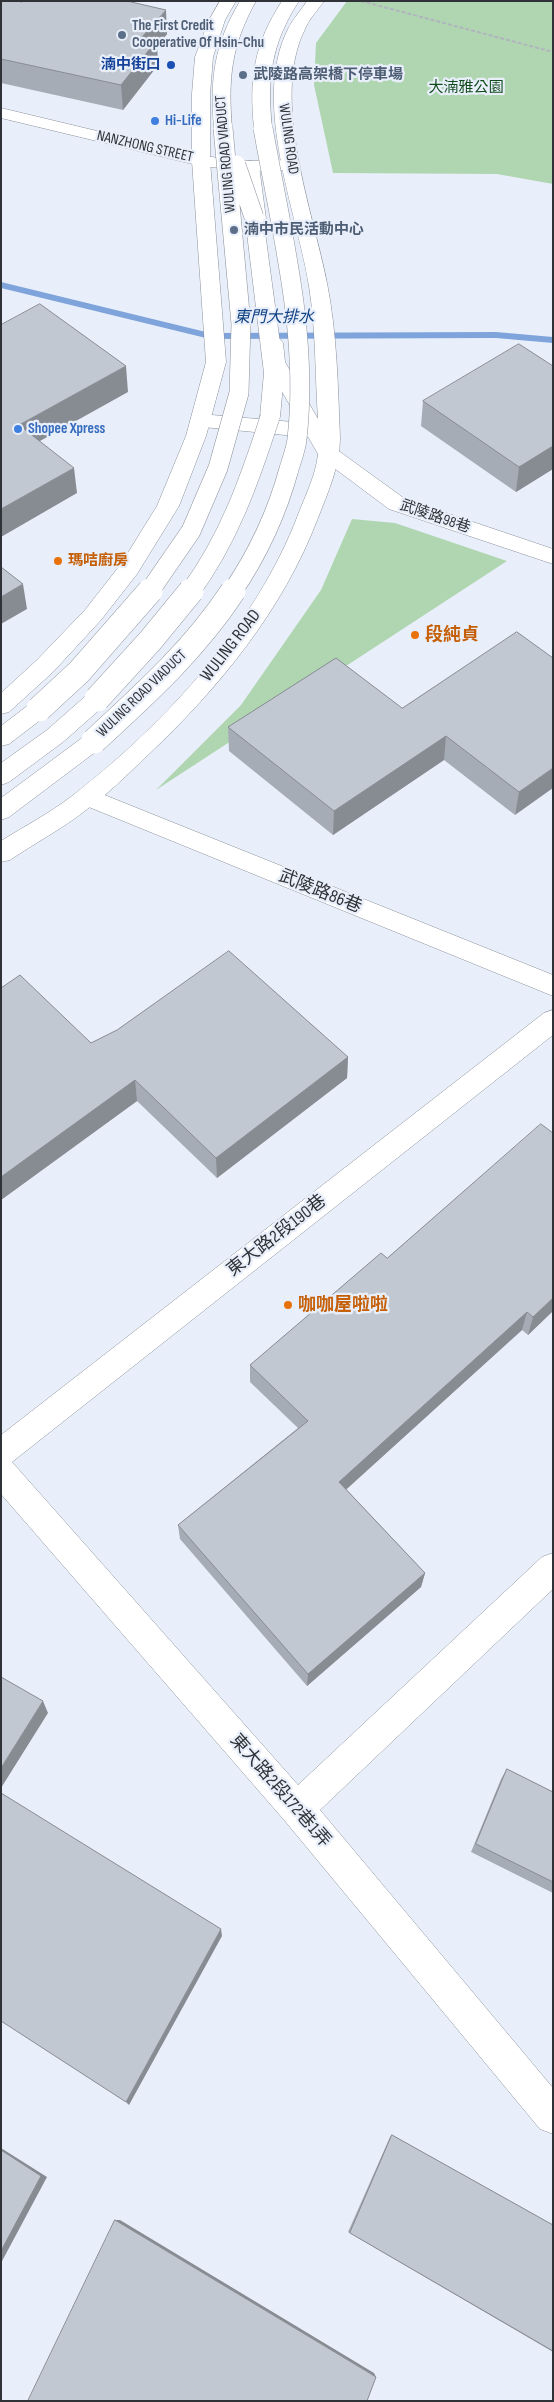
<!DOCTYPE html>
<meta charset="utf-8">
<style>
body{margin:0}
#map{position:relative;width:554px;height:2402px;overflow:hidden;background:#e9effa;font-family:"Sofia Sans Condensed",sans-serif}
canvas{display:block}
.frame{position:absolute;inset:0;border:2px solid #2f3236;pointer-events:none}
</style>
<div id="map">
<canvas width="554" height="2402"></canvas>
<div class="frame"></div>
</div>
<script>
const context = document.querySelector('canvas').getContext('2d');
context.lineJoin = 'round';
function fill(path, color) { context.fillStyle = color; context.fill(path, 'evenodd'); }
function trace(path, color, width, dash) { context.strokeStyle = color; context.lineWidth = width; context.lineCap = dash ? 'butt' : 'round'; context.setLineDash(dash || []); context.stroke(path); }
function write(font, color, halo, rows, align = 'center') {
  context.font = font + ' "Sofia Sans Condensed","Noto Sans TC",sans-serif'; context.lineWidth = 4.5; context.setLineDash([]); context.textBaseline = 'middle'; context.strokeStyle = halo; context.fillStyle = color; for (const [text, x, y, turn = 0] of rows) {
    context.save(); context.translate(x, y); context.rotate((+turn || 0) * Math.PI / 180); context.textAlign = isNaN(turn) ? turn : align; if (halo) context.strokeText(text, 0, 0); context.fillText(text, 0, 0); context.restore();
  }
}
fill(new Path2D(`
 M347 1H553V184L497 174 333 173 314 85 316 43Z
 M352 519 395 523 507 561 156 790 241 705 321 590Z`), '#b0d6b1');
fill(new Path2D(`
 M1 282 210 333 496 332 553 337V343L496 338 210 339 1 288Z`), '#7ea4db');
const lane = new Path2D(`
 M329 447 336 449 405 499 553 549V564L389 509 322 459 319 454 322 449Z
 M87 788 553 975V996L79 803 75 797 79 791Z
 M553 1010V1035L12 1462 298 1785 542 1557 553 1553V1589L320 1810 553 2088V2134L540 2129 285 1821 1 1494V1435L544 1013Z`);
const street = new Path2D(`
 M1 108 201 156 250 161 291 160 297 161 300 165 297 169 291 170 250 171 201 166 1 118Z
 M200 414 316 424 323 426 326 431 323 436 316 438 193 426 190 421 193 416Z`);
const secondary = new Path2D(`
 M220 1H236L225 20 213 57 210 94V161L226 362 206 436 179 506 137 574 101 620 53 672 9 712 1 714V693L37 660 85 610 121 564 157 506 186 436 206 362 192 161V94L195 57 209 20Z
 M307 1H324C318 10 309 19 305 29 270 99 313 211 327 283 337 333 338 387 340 438 340 466 328 492 318 518 283 610 219 688 148 755 128 774 108 794 86 810 62 829 35 843 10 860L1 862V841C25 826 50 813 72 796 164 725 256 625 298 515 305 496 316 475 318 454L265 362 263 343 266 339 273 337 280 339 283 343 285 362 318 419C315 374 316 330 309 286 297 211 251 102 288 29 293 19 301 10 307 1Z
 M250 161 256 162 259 166 266 219 264 223H250L248 219 241 166 244 162Z`);
const highway = new Path2D(`
 M240 1H256C231 46 228 78 232 128L229 132H217L214 128C210 78 214 45 240 1Z
 M282 1H299C271 44 267 78 272 128L269 132H257L254 128C249 78 254 44 282 1Z
 M254 211 261 213 263 217 284 373 280 417 277 422 270 424 263 422 260 417 264 373 245 217 247 213Z
 M97 691 105 693 108 699 105 705 63 742 9 782 1 785V763L47 730 89 693Z
 M39 701 47 703 51 709 47 715 9 744 1 746V726L31 703Z
 M94 732 102 735 106 741 102 747 9 817 1 820V798L86 735Z`);
trace(lane, '#8b919b', 1);
trace(street, '#8b919b', 1);
trace(secondary, '#8b919b', 1);
trace(highway, '#8b919b', 1);
trace(new Path2D(`
 M361 1 553 52`), '#afb4bd', 2, [4, 2]);
fill(lane, '#fff');
fill(street, '#fff');
fill(secondary, '#fff');
fill(highway, '#fff');
const highwayBridgeFar1 = new Path2D(`
 M236 165 254 217
 M149 592 191 531 218 468 239 393 241 324 223 128
 M190 592C229 539 250 479 270 417
 M232 592C258 554 277 513 289 469 292 459 296 449 297 439 309 335 281 230 263 128`);
const highwayBridge = new Path2D(`
 M97 699 150 641 191 591
 M39 709 79 672 150 591
 M94 741C145 694 195 649 233 591`);
trace(highwayBridgeFar1, '#8b919b', 20, []);
trace(highwayBridge, '#8b919b', 26, []);
trace(highwayBridgeFar1, '#fff', 19);
trace(highwayBridge, '#fff', 25);
fill(new Path2D(`
 M1 1 167 34 157 46 158 65 123 110 1 83Z
 M553 366V469L516 492 421 426 423 401Z
 M553 658 515 815 444 760 333 835 229 751 228 727 402 708Z
 M1 988 91 1043 348 1057 347 1078 217 1178 137 1101 1 1200Z
 M553 1133V1311L528 1335 522 1330 346 1489 425 1573 421 1587 307 1686 180 1539 178 1525 298 1428 250 1382V1365Z
 M507 1769 553 1792V1893L471 1852 501 1779Z
 M392 2135 553 2225V2352L348 2232 390 2137Z`), '#a6acb5');
fill(new Path2D(`
 M166 10 167 34 157 46 158 65 123 110 121 85 142 37Z
 M126 366 128 392 22 451 19 425Z
 M553 446V469L516 492 519 467Z
 M74 468 77 493 1 537V509Z
 M23 584 27 609 1 624V597Z
 M446 736 444 760 333 835 334 811Z
 M553 768V788L515 815 519 792Z
 M348 1057 347 1078 217 1178 216 1158Z
 M135 1080 137 1101 1 1200V1177Z
 M553 1298V1311L528 1335 533 1317Z
 M527 1312 522 1330 338 1497 339 1482Z
 M425 1573 421 1587 307 1686 308 1674Z
 M43 1701 48 1713 1 1788V1768Z
 M221 1929 222 1936 129 2105 126 2102Z
 M1 2148 47 2177 1 2263Z
 M115 2220H120L374 2373 376 2377Z`), '#878c93');
const building = new Path2D(`
 M1 1H17L22 2 23 1H127L166 10 142 37 157 40 121 85 1 59Z
 M40 304 126 366 19 425 74 468 1 509V325Z
 M519 344 553 366V446L519 467 423 401Z
 M1 567 23 584 1 597Z
 M517 632 553 658V768L519 792 446 736 334 811 228 727 336 658 402 708Z
 M229 951 348 1057 216 1158 135 1080 1 1177V988L20 975 91 1043 117 1030Z
 M541 1124 553 1133V1298L533 1317 527 1312 339 1482 425 1573 308 1674 178 1525 308 1421 250 1365 381 1253 387 1258Z
 M1 1677 43 1701 1 1768Z
 M507 1769 553 1792V1882L476 1844Z
 M1 1793 221 1929 126 2102 1 2021Z
 M392 2135 553 2225V2351L350 2233Z
 M1 2150 41 2176 1 2251Z
 M115 2220 376 2377 367 2401H28Z`);
fill(building, '#c1c8d2');
trace(building, '#878c93', 1);
for (const [x, y, r, color] of [
 [122,35,5,"#5c6f8a"],
 [171,65,5,"#1a4fb4"],
 [243,75,5,"#5c6f8a"],
 [155,121,5,"#3f7fe0"],
 [234,230,5,"#5c6f8a"],
 [18,429,5,"#3f7fe0"],
 [58,561,5,"#e8710a"],
 [415,635,5,"#e8710a"],
 [288,1305,5,"#e8710a"]
]) { const dot = new Path2D(); dot.arc(x, y, r, 0, 2 * Math.PI); context.fillStyle = color; context.fill(dot); trace(dot, '#e9effa', 2); }
write('bold 15px', '#4e5e75', '#e9effa', [
 ["The First Credit",132,26],
 ["Cooperative Of Hsin-Chu",132,43],
 ["武陵路高架橋下停車場",253,75],
 ["湳中市民活動中心",244,230]
], 'left');
write('bold 15px', '#164399', '#e9effa', [
 ["湳中街口",161,65]
], 'right');
write('15px', '#124b1c', '#e9effa', [
 ["大湳雅公園",466,88]
]);
write('bold 15px', '#366cbe', '#e9effa', [
 ["Hi-Life",165,121],
 ["Shopee Xpress",28,429]
], 'left');
write('15px', '#2f3236', '#e9effa', [
 ["WULING ROAD",288,139,82],
 ["NANZHONG STREET",145,147,13],
 ["WULING ROAD VIADUCT",226,154,-95],
 ["武陵路98巷",435,517,19],
 ["WULING ROAD VIADUCT",142,694,-44]
]);
write('bold 15px', '#c56008', '#e9effa', [
 ["瑪咭廚房",68,561]
], 'left');
write('italic 16px', '#124384', '#e9effa', [
 ["東門大排水",274,318]
]);
write('bold 18px', '#c56008', '#e9effa', [
 ["段純貞",425,635],
 ["咖咖屋啦啦",298,1305]
], 'left');
write('18px', '#2f3236', '#e9effa', [
 ["WULING ROAD",231,646,-52],
 ["武陵路86巷",320,892,22],
 ["東大路2段190巷",277,1236,-38],
 ["東大路2段172巷1弄",280,1791,49]
]);
</script>
